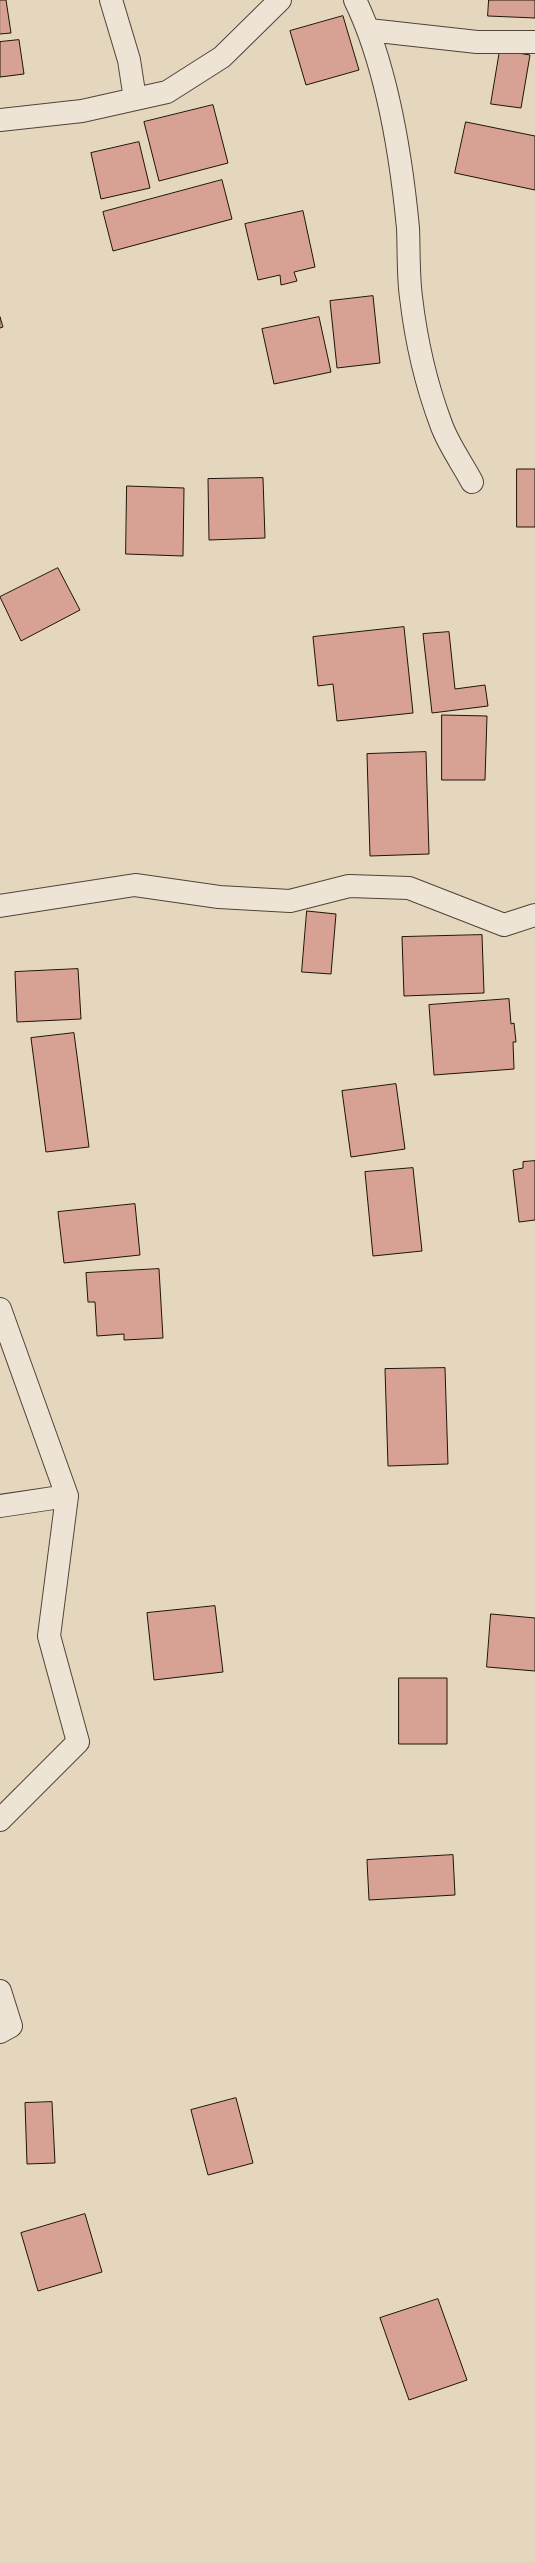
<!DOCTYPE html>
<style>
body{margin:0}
canvas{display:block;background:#e5d6be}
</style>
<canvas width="535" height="2563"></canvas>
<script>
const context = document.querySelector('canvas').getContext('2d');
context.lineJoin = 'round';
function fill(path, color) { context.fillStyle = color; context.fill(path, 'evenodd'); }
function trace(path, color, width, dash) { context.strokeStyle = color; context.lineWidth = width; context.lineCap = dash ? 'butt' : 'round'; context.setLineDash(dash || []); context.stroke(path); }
const building = new Path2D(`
 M0 0H6L11 33 0 34Z
 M489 0H535V18L488 16Z
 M343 16 359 70 306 85 290 31Z
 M19 40 24 74 0 77V42Z
 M500 50 530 55 521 108 491 104Z
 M213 105 228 163 159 181 144 122Z
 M466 122 535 136V190L455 173Z
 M139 142 150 188 101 199 91 153Z
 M222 180 232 219 113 251 103 212Z
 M303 211 315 267 294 272 297 281 281 285 280 275 258 280 245 224Z
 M373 296 380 363 337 368 330 301Z
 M0 317 3 327 0 328Z
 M319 317 331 372 274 384 262 329Z
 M517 469H535V527H517Z
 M263 478 265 538 209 540 208 479Z
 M127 486 184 488 183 556 126 554Z
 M58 568 80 610 21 641 0 597Z
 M404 627 413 713 337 721 333 684 318 686 313 637Z
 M449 632 455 689 485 685 488 706 432 713 423 634Z
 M442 715 487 716 485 780H442Z
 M426 752 429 854 370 856 367 754Z
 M307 911 336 914 331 974 302 972Z
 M482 935 484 993 404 996 402 937Z
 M78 969 81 1019 17 1022 15 972Z
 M509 999 511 1024 514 1023 516 1042H513L514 1069 434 1075 429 1005Z
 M74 1033 89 1147 46 1152 31 1038Z
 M396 1084 405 1149 351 1157 342 1091Z
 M535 1161V1220L519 1222 513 1170 523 1168V1162Z
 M413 1168 422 1251 373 1256 365 1172Z
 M135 1204 140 1255 64 1263 58 1212Z
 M159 1269 163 1338 124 1340V1334L97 1336 95 1302H88L86 1273Z
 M445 1368 448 1464 388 1466 385 1369Z
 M215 1606 223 1672 154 1680 147 1613Z
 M491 1614 535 1618V1671L487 1667Z
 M399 1678H447V1744H399Z
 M453 1855 455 1895 369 1900 367 1860Z
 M236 2098 253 2163 208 2175 191 2110Z
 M52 2102 55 2163 27 2164 25 2103Z
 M85 2214 102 2272 38 2291 21 2233Z
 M438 2299 467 2380 409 2400 380 2318Z`);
fill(building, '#d7a293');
trace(building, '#1f1408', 1);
const street = new Path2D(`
 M111 0 129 60 135 99
 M355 0C387 66 401 155 408 228 409 251 408 275 411 297 416 340 426 384 441 424 448 444 462 463 472 482
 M369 30 477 42H535
 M0 120 82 111 167 92 222 57 280 0
 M0 906 135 885 219 897 290 901 349 886 409 888 504 925 535 915
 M0 1309 67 1496 49 1636 78 1742 0 1820
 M0 1506 67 1496
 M0 1991 11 2026 0 2032`);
trace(street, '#504436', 24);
trace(street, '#eee4d5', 22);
</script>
